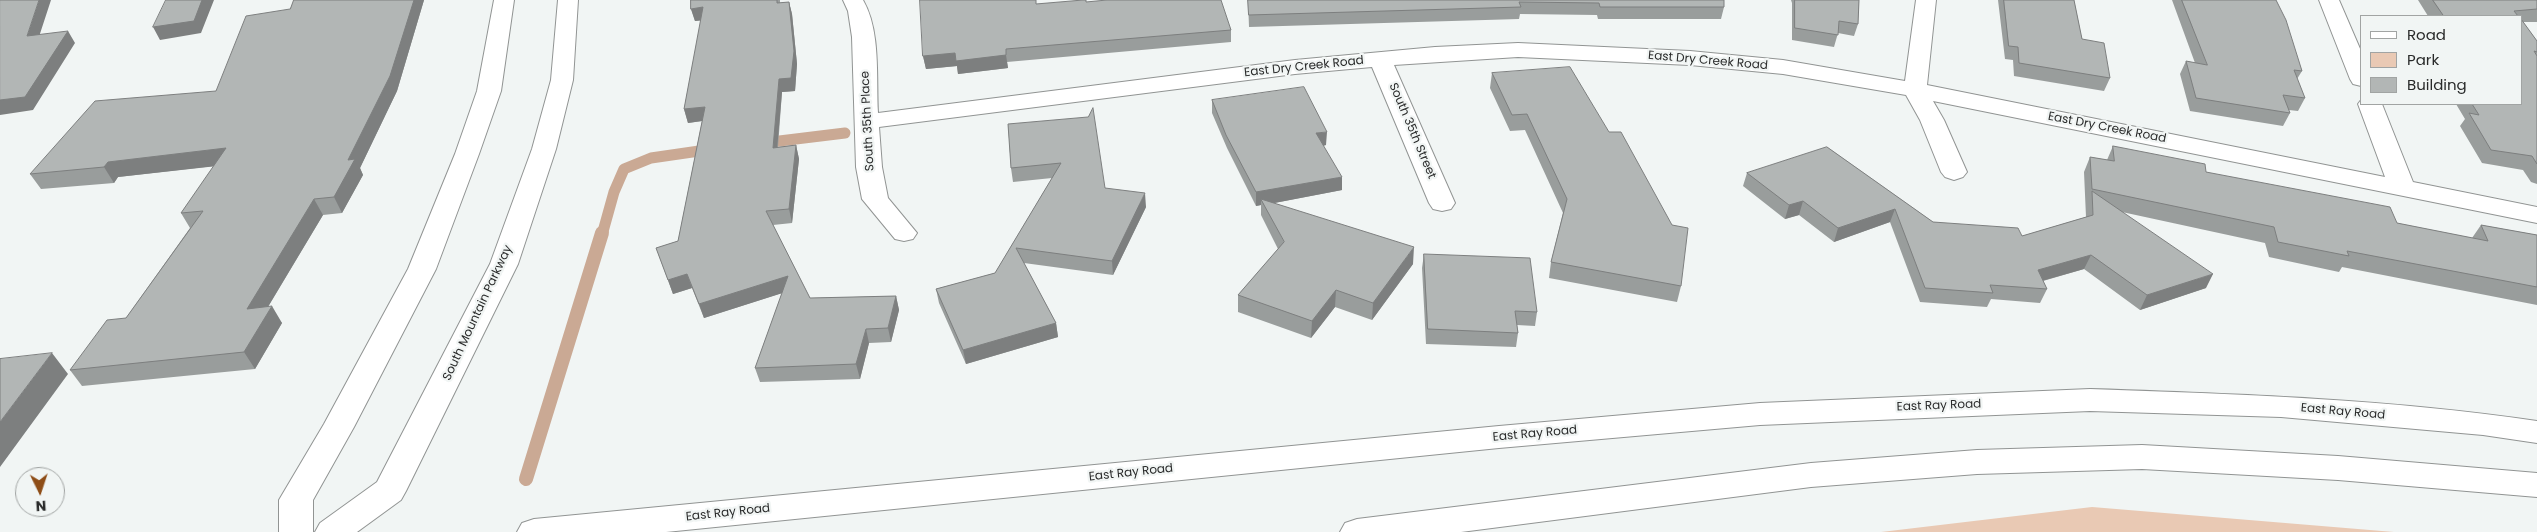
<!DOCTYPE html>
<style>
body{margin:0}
#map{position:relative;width:2537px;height:532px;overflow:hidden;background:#f1f5f4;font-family:Poppins,sans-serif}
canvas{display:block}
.legend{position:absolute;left:2360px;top:15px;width:162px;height:90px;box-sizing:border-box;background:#f1f5f4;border:1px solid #a1a4a3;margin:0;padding:6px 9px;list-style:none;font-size:15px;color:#292a2a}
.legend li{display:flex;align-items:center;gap:10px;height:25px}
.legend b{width:25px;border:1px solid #a1a4a3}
.north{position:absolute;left:15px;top:467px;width:50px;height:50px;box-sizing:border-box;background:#f1f5f4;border:1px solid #a1a4a3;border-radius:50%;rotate:176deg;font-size:14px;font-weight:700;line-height:20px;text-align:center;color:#292a2a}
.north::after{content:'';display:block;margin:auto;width:18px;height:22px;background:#8e4d17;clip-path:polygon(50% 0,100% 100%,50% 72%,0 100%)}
</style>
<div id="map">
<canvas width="2537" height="532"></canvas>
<ul class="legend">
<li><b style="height:6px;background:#fff"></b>Road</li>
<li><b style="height:14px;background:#e9c9b4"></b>Park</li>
<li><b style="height:14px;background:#b2b6b5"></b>Building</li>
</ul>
<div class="north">N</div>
</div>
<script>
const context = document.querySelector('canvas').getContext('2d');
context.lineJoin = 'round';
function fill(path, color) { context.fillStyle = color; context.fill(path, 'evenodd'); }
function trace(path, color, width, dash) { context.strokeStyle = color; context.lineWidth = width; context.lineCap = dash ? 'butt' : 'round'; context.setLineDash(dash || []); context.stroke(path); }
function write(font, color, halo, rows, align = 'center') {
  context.font = font + ' Poppins,sans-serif'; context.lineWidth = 4.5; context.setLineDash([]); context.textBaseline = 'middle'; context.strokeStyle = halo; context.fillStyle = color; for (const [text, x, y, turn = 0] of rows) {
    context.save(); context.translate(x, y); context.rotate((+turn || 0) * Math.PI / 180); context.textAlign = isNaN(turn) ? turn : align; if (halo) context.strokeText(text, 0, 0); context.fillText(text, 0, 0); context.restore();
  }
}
fill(new Path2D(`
 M2092 507 2394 532H1881Z`), '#e9c9b4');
trace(new Path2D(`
 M763 143 845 133
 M602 235 614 192 624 169 651 158 713 149`), '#caa994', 11);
trace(new Path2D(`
 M526 479 602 233`), '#caa994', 14);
const minor = new Path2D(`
 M843 0H863C881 31 876 77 878 113L1295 60 1435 47 1518 43 1690 51 1783 60 1905 81 1916 0H1936L1927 85 2385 177 2358 104 2361 100V104H2382L2413 182 2537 207V223L1933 101 1944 120 1967 172 1963 177 1954 180 1945 177 1941 172 1920 120 1906 95 1783 74 1690 65 1518 57 1394 65 1455 203 1451 209 1442 211 1433 209 1429 203 1372 67 1295 74 879 127 882 167 888 198 917 233 913 239 904 241 895 239 862 199 856 167 852 37 848 11Z
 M2319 0H2339L2361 51V86L2353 84 2350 79Z`);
const tertiary = new Path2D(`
 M494 0H514L501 91 479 154 436 269 354 427 313 500V532H279V500L324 424 408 269 455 154 477 91Z
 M558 0H578L573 80 556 149 518 264 406 491 401 500 357 532H315L320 523 377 482 490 264 532 149 551 80Z`);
const secondary = new Path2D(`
 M2090 389C2239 394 2389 399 2537 421V443L2483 435 2281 417 2090 411 1760 425 1499 448 666 532H517L522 523 534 519 1499 426 1760 403Z
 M2142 445 2338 456 2537 473V497L2338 480 2142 469 1977 474 1811 487 1461 532H1340L1345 523 1357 519 1811 463 1977 450Z`);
trace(minor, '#919493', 2);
trace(tertiary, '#919493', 2);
trace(secondary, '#919493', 2);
fill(minor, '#fff');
fill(tertiary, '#fff');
fill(secondary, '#fff');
fill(new Path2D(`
 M294 0H424L397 91 360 168 363 175 342 213 323 215 268 307 282 323 255 369 82 386 70 370 126 318 190 228 181 213 214 166 118 177 114 183 41 189 30 174 216 91 290 9Z
 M691 0H780V3L789 2 792 14 797 64 795 91 782 92 778 147 796 145 799 159 792 223 773 225 810 298 896 296 899 310 891 342 869 343 860 379 760 382 755 368 782 293 704 318 692 288 673 294 656 248 678 241 702 121 688 123 684 109 701 20 695 21 691 9Z
 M1248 0H1724V7L1721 19H1598L1597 15 1520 14 1519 19 1249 27Z
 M1791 0H1859L1858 24 1854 36 1838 33 1834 47 1792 40V3Z
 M1998 0H2074L2082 39 2110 78 2104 91 2014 76 2013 60 2005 59Z
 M2172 0H2276L2302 71 2297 79 2305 98 2298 111 2289 110 2290 113 2283 126 2190 111 2180 74 2186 61 2195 63Z
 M2418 0H2537V22H2523L2537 41V184L2531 182 2523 170 2482 163 2460 126 2465 119 2456 104H2521V16H2428Z
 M1086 2 1231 30V42L1007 62 1008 68 958 74 957 66 926 69 923 56 1036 4Z
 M1492 73 1681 286 1677 302 1549 278 1551 262 1563 213 1525 130 1510 131 1490 88Z
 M1212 100 1326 145 1323 146 1342 190 1274 203 1413 264 1372 320 1335 307 1311 338 1238 312V295L1278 249 1261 215V205L1256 206 1227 148 1212 113Z
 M1008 124 1105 188 1146 207 1113 275 1024 263 1056 323 1058 337 966 364 939 303 936 289 995 273 1052 178 1013 182 1011 168Z
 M2113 146 2206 172 2397 223 2472 238 2481 225 2537 235V305L2342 267 2339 272 2269 257 2265 243 2122 212 2206 288 2140 310 2084 269 2043 281 2047 289 2040 303 1991 299 1987 307 1920 302 1890 222 1834 242 1799 215 1785 219 1743 186 1747 173 1827 147 1933 222 2022 236 2086 217 2084 172 2090 157 2107 160Z
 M1424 254 1537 312 1535 326 1517 325 1518 333 1516 347 1426 344 1422 268Z`), '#999d9c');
fill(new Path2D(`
 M39 0H51L35 49 27 36Z
 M202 0H214L201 33 160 40 153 27Z
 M414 0H424L397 91 360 168 363 175 342 213 334 197 348 160Z
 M789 2 792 14 797 64 795 91 782 92 776 161 773 148 779 79Z
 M703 7 707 20 695 21 691 9Z
 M68 31 75 43 33 110 0 115V100Z
 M955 53 1006 55 1008 68 958 74 957 66 926 69 923 56Z
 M705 107 709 120 688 123 684 109Z
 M1327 132 1326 145 1316 147V133Z
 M796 145 799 159 792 223 789 209Z
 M226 148 235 164 118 177 114 183 104 167 108 162Z
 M1342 177V190L1264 205 1261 199V205L1256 206V192Z
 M1145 193 1146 207 1113 275 1112 261Z
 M314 199 323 215 257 325 247 309Z
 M1803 201 1799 215 1785 219 1789 205Z
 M1895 209 1890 222 1834 242 1838 228Z
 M1414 247 1413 264 1372 320 1373 303Z
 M2091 255 2084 269 2031 284 2038 270Z
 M687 274 692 288 673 294 668 280Z
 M2213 274 2206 288 2140 310 2147 295Z
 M788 276 792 290 704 318 699 304Z
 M1336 290 1335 307 1311 338 1312 321Z
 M896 296 899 310 891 342 888 328Z
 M272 306 282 323 255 369 244 352Z
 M1056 323 1058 337 966 364 963 350Z
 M866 329 869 343 860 379 856 364Z
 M52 353 68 374 0 467V422Z`), '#7d7f7f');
const building = new Path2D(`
 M0 0H39L27 36 68 31 25 97 0 100Z
 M166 0H202L194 21 153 27Z
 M294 0H414L390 76 348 160 355 159 334 197 314 199 247 309 272 306 244 352 70 370 107 320 126 318 203 211 181 213 226 148 108 162 104 167 30 174 95 101 216 91 246 16 290 9Z
 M691 0H777V3L789 2 794 51 791 78 779 79 773 148 796 145 789 209 766 211 810 298 896 296 888 328 866 329 856 364 755 368 788 276 699 304 687 274 668 280 656 248 678 241 705 107 684 109 703 7 691 9Z
 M920 0H1036V4L1083 0H1086V2L1107 0H1221L1231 30 1006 49V55L956 61 955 53 923 56Z
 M1248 0H1724V7H1600L1599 3 1519 2 1521 7 1249 15Z
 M1795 0H1859L1858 24 1839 21 1838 35 1795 28Z
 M2004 0H2074L2082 39 2104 43 2110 78 2019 63 2018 47 2009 46Z
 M2182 0H2276L2286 20 2302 71 2294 70 2305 98 2283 95 2290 113 2196 98 2186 61 2207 65Z
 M2433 0H2537V9L2514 11 2518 16H2444Z
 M2521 19 2537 41V52L2534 51 2537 56V164L2532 156 2491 150 2469 113 2479 115 2472 104H2521Z
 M1570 67 1609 132H1621L1672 225 1688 228 1681 286 1551 262 1567 199 1527 114 1512 115 1492 73Z
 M1304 87 1327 132 1316 133 1342 177 1256 192 1226 135 1212 100Z
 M1093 108 1105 188 1145 193 1112 261 1016 248 1056 323 963 350 936 289 995 273 1061 163 1011 168 1008 124 1088 117Z
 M2113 146 2205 164 2206 172 2390 207 2397 223 2488 241 2481 225 2537 235V287L2347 251 2349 256 2278 242 2274 227 2092 189 2090 157 2114 161Z
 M1827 147 1933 222 2018 228 2022 236 2093 215 2092 191 2213 274 2147 295 2091 255 2038 270 2047 289 1990 285 1993 293 1925 288 1895 209 1838 228 1803 201 1789 205 1747 173Z
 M1261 199 1414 247 1373 303 1336 290 1312 321 1238 295 1284 242Z
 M1424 254 1530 258 1537 312 1515 311 1518 333 1428 329Z
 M52 353 0 422V359Z`);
fill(building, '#b2b6b5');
trace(building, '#7d7f7f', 1);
write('12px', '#292a2a', '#f1f5f4', [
 ["East Dry Creek Road",1708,61,5],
 ["East Dry Creek Road",1304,67,-6],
 ["South 35th Place",868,121,-93],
 ["East Dry Creek Road",2107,128,11],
 ["South 35th Street",1412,131,67],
 ["South Mountain Parkway",478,313,-65],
 ["East Ray Road",1939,406,-2],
 ["East Ray Road",2343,412,5],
 ["East Ray Road",1535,434,-5],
 ["East Ray Road",1131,473,-6],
 ["East Ray Road",728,513,-6]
]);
</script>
